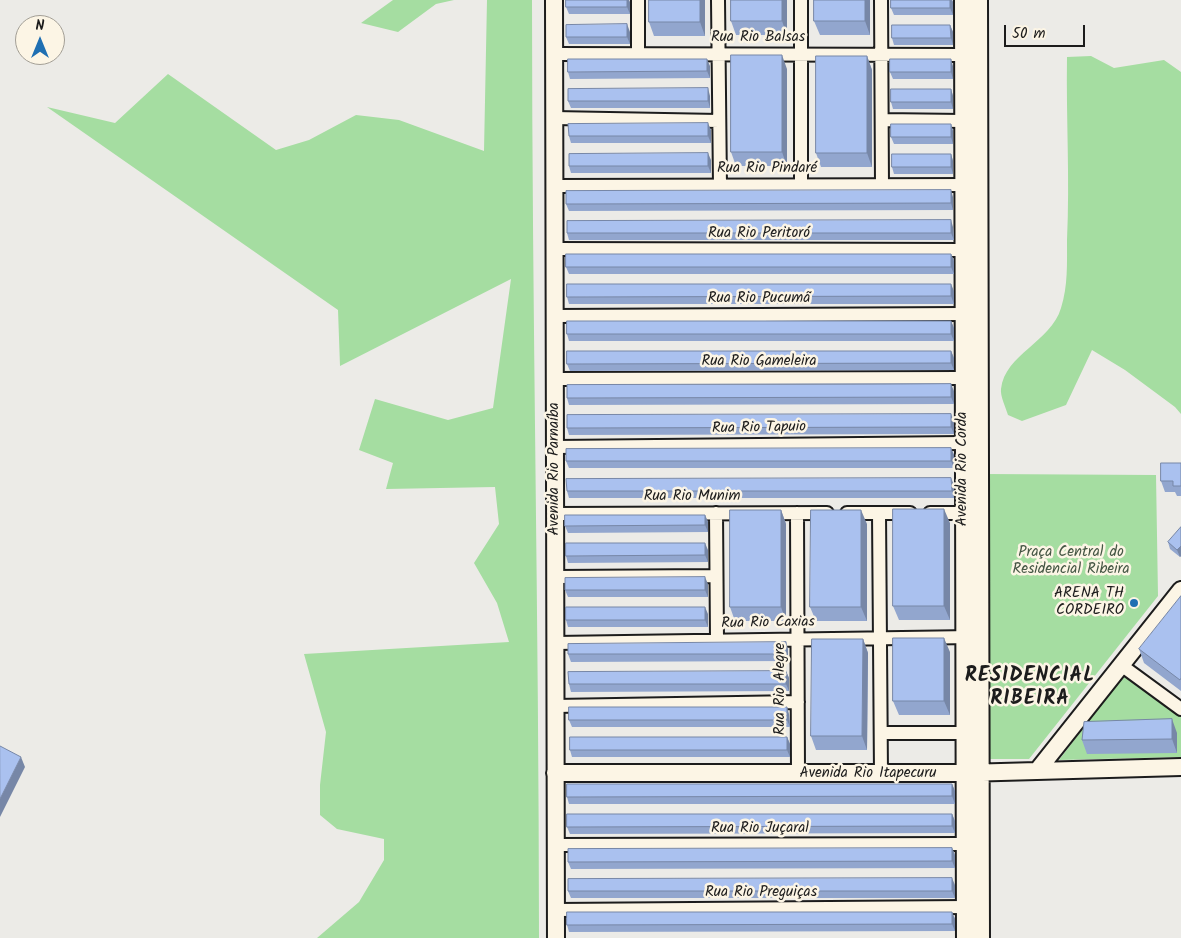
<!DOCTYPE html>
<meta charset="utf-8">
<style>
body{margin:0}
#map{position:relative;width:1181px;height:938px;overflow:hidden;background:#ecebe7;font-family:Kalam,sans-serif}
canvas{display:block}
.north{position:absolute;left:15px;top:15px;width:50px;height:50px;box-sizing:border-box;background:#fcf5e5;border:1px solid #a29e95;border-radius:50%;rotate:0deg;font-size:14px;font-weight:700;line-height:20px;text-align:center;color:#1c1c1c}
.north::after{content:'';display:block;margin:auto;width:18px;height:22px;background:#1f6fb2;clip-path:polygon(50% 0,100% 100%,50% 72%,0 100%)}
.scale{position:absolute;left:1004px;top:25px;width:81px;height:22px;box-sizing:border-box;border:2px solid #1c1c1c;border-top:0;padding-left:6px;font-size:15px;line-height:18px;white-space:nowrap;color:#1c1c1c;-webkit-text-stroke:4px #fcf5e5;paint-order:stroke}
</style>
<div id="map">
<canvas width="1181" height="938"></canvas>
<div class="north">N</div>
<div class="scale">50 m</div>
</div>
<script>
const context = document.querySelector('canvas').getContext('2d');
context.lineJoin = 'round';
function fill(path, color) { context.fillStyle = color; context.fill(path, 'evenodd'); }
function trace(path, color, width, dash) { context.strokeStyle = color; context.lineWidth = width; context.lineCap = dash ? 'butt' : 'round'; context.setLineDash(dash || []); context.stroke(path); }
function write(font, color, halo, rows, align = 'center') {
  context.font = font + ' Kalam,sans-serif'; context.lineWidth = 5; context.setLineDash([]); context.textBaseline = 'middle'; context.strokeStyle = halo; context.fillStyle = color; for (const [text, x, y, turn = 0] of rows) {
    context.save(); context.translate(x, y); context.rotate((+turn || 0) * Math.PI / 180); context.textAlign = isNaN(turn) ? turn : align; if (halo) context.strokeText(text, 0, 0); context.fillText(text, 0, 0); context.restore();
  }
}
fill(new Path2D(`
 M393 0H454L436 4 398 32 361 23Z
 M487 0H532C532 313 539 625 539 938H317L359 902 384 860V839L337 829 320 815V785L326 732 304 654 509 642 497 603 474 563 499 524 495 487 386 489 393 463 359 450 375 399 448 420 493 408 511 279 340 366 338 310 47 107 115 123 168 74 276 150 309 140 356 115 399 120 484 151Z
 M1091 56 1114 68 1164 60 1181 72V414L1175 407 1125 370 1092 350 1066 405 1022 421 1008 415C1006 408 1000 396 1001 389 1005 354 1051 342 1061 308 1068 286 1067 264 1067 240 1070 179 1066 118 1067 57Z
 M985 474 1156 475 1158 596 1029 759H989Z
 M1125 673 1181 716V757L1059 760Z`), '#a5dda1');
const minor = new Path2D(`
 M638 0V54
 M718 0 720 186
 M881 0 882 185
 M554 54 963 55
 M554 118 719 121
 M882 120 963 121
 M801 185V0
 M554 186 972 185
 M554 249 963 250
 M554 316 963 314
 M555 379 963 378
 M555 447 963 443
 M716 513 717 640
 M797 513 798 774
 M847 513H910
 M879 513 881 774
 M930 513H972
 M555 514 827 513
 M555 577 716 576
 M555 643 972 637
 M1121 665 1181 709
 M555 706 798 702
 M881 733H964
 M555 845 965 844
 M556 910 966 907`);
const tertiary = new Path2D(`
 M554 0 556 938
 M963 0 965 938
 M979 0 981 938
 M1037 771 1181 590
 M555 773H965L1181 767`);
trace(minor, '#1c1c1c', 16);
trace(tertiary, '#1c1c1c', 20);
trace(minor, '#fcf5e5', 12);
trace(tertiary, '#fcf5e5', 16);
fill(new Path2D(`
 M566 0H629L630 14H569L566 7Z
 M705 0V36H654L649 22Z
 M787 0V35H736L731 21Z
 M870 0V35H820L814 21Z
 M891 0H952L953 2V15H894L891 8Z
 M950 25 953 32V45H894L892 38Z
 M630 32V44H569L566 37Z
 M867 56 872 70V167H821L816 153Z
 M710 66V78L570 79 568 72Z
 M953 66V79H893L890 72Z
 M787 69V166H736L731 152Z
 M951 89 953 96V109H893L891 102Z
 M710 96V108H571L568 101Z
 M951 124 953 131V144H894L891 137Z
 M711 130V143H571L569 136Z
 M951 154 953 161V174H894L892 167Z
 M711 160V173H571L569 166Z
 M953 197V210L569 211 566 204Z
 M953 227 954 240H569L567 233Z
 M951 254 954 261V274H569L566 267Z
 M954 291V304H569L567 297Z
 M951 321 954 328V341H569L567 334Z
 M951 351 954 358V370L570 371 567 364Z
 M954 391V404L569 405 567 398Z
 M954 421V434L569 435 567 428Z
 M951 448 954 455V468H569L566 461Z
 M1181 463V496H1177L1175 492H1165L1161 481Z
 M954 485V498H569L567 491Z
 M781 510 786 524V621H735L730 607Z
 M705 515 708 522V532L568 533 565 526Z
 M950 523V620H899L893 606Z
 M867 524V621H816L810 607Z
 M1181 527V556L1180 557 1170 549 1168 542Z
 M708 550V562L568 563 566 556Z
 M708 584V597H568L565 590Z
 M1181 596V691L1144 663 1139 649Z
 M708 614V627H568L566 620Z
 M863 639 868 653 867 750H816L811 736Z
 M788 649V661L571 662 568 654Z
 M950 652V715H899L893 701Z
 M786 671 789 678V691L571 692 569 684Z
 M789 714 790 727H572L569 720Z
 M1177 733V753L1087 754 1082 740Z
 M787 737 790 744V757H572L570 750Z
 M952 784 955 791V804H569L567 797Z
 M952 814 955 821V833L570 834 567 827Z
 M952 848 955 855V868L571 869 568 862Z
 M955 885V898H571L568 891Z
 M952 912 955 919V931L569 932 567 925Z`), '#92a6ce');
fill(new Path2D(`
 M627 0H629L630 2V14L627 7Z
 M700 0H705V36L700 22Z
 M782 0H787V35L782 21Z
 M865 0H870V35L865 21Z
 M950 0H952L953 2V15L950 8Z
 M627 24 630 32V44L627 37Z
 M950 25 953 32V45L951 38Z
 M782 55 787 69V166L782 152Z
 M867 56 872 70V167L867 153Z
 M707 59 710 66V78L707 71Z
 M951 59 953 66V79L951 72Z
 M708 88 710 96V108L708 101Z
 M951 89 953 96V109L951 102Z
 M708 123 711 130V143L708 136Z
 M951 124 953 131V144L951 137Z
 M708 153 711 160V173L708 166Z
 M951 154 953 161V174L951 167Z
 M951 190 953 197V210L951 203Z
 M951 220 953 227 954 240 951 233Z
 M951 254 954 261V274L951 267Z
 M951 284 954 291V304L951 296Z
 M951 321 954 328V341L951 334Z
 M951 351 954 358V370L951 363Z
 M951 384 954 391V404L951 397Z
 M951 414 954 421V434L951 427Z
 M951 448 954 455V468L951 461Z
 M951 478 954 485V498L952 491Z
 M944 509 950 523V620L944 606Z
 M781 510 786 524V621L781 607Z
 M861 510 867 524V621L861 607Z
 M705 515 708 522V532L705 525Z
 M705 543 708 550V562L705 555Z
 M1181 546V556L1180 557 1177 550Z
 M705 577 708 584V597L705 590Z
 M705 607 708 614V627L705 620Z
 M944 638 950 652V715L944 701Z
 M863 639 868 653 867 750 862 736Z
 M786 642 788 649V661L786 654Z
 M786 671 789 678V691L786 684Z
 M787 707 789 714 790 727 787 720Z
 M1172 719 1177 733V753L1172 739Z
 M787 737 790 744V757L787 750Z
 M21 757 25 767 0 817V799Z
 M952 784 955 791V804L952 796Z
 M952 814 955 821V833L952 826Z
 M952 848 955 855V868L952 861Z
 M952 878 955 885V898L952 891Z
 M952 912 955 919V931L952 924Z`), '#7787a7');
const building = new Path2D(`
 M566 0H627V7H566Z
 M649 0H700V22H649Z
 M731 0H782V21H731Z
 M814 0H865V21H814Z
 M891 0H950V8H891Z
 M627 24V37H566V25Z
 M892 25H950L951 38H892Z
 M731 55H782V152H731Z
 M816 56H867V153H816Z
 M568 59H707V71L568 72Z
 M890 59H951V72H890Z
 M708 88V101H568V89Z
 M891 89H951V102H891Z
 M708 123V136H569L568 124Z
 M891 124H951V137H891Z
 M708 153V166H569V154Z
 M892 154H951V167H892Z
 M951 190V203L566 204V191Z
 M951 220V233H567V221Z
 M566 254H951V267H566Z
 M567 284H951V296L567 297Z
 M567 321H951V334H567Z
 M567 351H951V363L567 364Z
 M951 384V397L567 398V385Z
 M951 414V427L567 428V415Z
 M951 448V461H566V449Z
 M1161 463H1181V486H1173V481H1161Z
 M951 478 952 491H567L566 479Z
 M893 509H944V606H893Z
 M730 510H781V607H730Z
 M811 510H861V607H810Z
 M565 515H705V525L565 526Z
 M1181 527V546L1177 550 1168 542Z
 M566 543H705V555L566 556Z
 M705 577V590H565V578Z
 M1181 596V678L1180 680 1139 649Z
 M566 607H705V620H566Z
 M893 638H944V701H893Z
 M812 639H863L862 736H811Z
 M786 642V654H568V644Z
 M786 671V684H569L568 672Z
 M569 707H787V720H569Z
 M1172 719V739L1082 740 1084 722Z
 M570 737H787V750H570Z
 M0 746 21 757 0 799Z
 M567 784H952V796L567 797Z
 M567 814H952V826L567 827Z
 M952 848V861L568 862V849Z
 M952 878V891H568V879Z
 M567 912H952V924L567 925Z`);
fill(building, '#aac1ef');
trace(building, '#7787a7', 1);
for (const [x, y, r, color] of [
 [1134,603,5,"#1f6fb2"]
]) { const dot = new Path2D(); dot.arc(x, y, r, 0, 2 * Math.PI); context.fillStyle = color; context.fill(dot); trace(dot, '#fcf5e5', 2); }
write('15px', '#1c1c1c', '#fcf5e5', [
 ["Rua Rio Balsas",758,38],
 ["Rua Rio Pindaré",767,169],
 ["Rua Rio Peritoró",759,234],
 ["Rua Rio Pucumã",759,299],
 ["Rua Rio Gameleira",759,362],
 ["Rua Rio Tapuio",759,429,-1],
 ["Avenida Rio Parnaíba",555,469,-90],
 ["Avenida Rio Corda",963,469,-90],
 ["Rua Rio Munim",692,497],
 ["Rua Rio Caxias",768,624,-1],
 ["Rua Rio Alegre",781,689,-90],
 ["Avenida Rio Itapecuru",868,774],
 ["Rua Rio Juçaral",760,829],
 ["Rua Rio Preguiças",761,893]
]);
write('15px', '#455644', '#fcf5e5', [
 ["Praça Central do",1071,553],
 ["Residencial Ribeira",1071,570]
]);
write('15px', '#1c1c1c', '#fcf5e5', [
 ["ARENA TH",1124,594],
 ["CORDEIRO",1124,611]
], 'right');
context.letterSpacing = '1px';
write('bold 20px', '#1c1c1c', '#fcf5e5', [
 ["RESIDENCIAL",1030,678],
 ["RIBEIRA",1030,701]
]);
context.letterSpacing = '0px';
</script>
